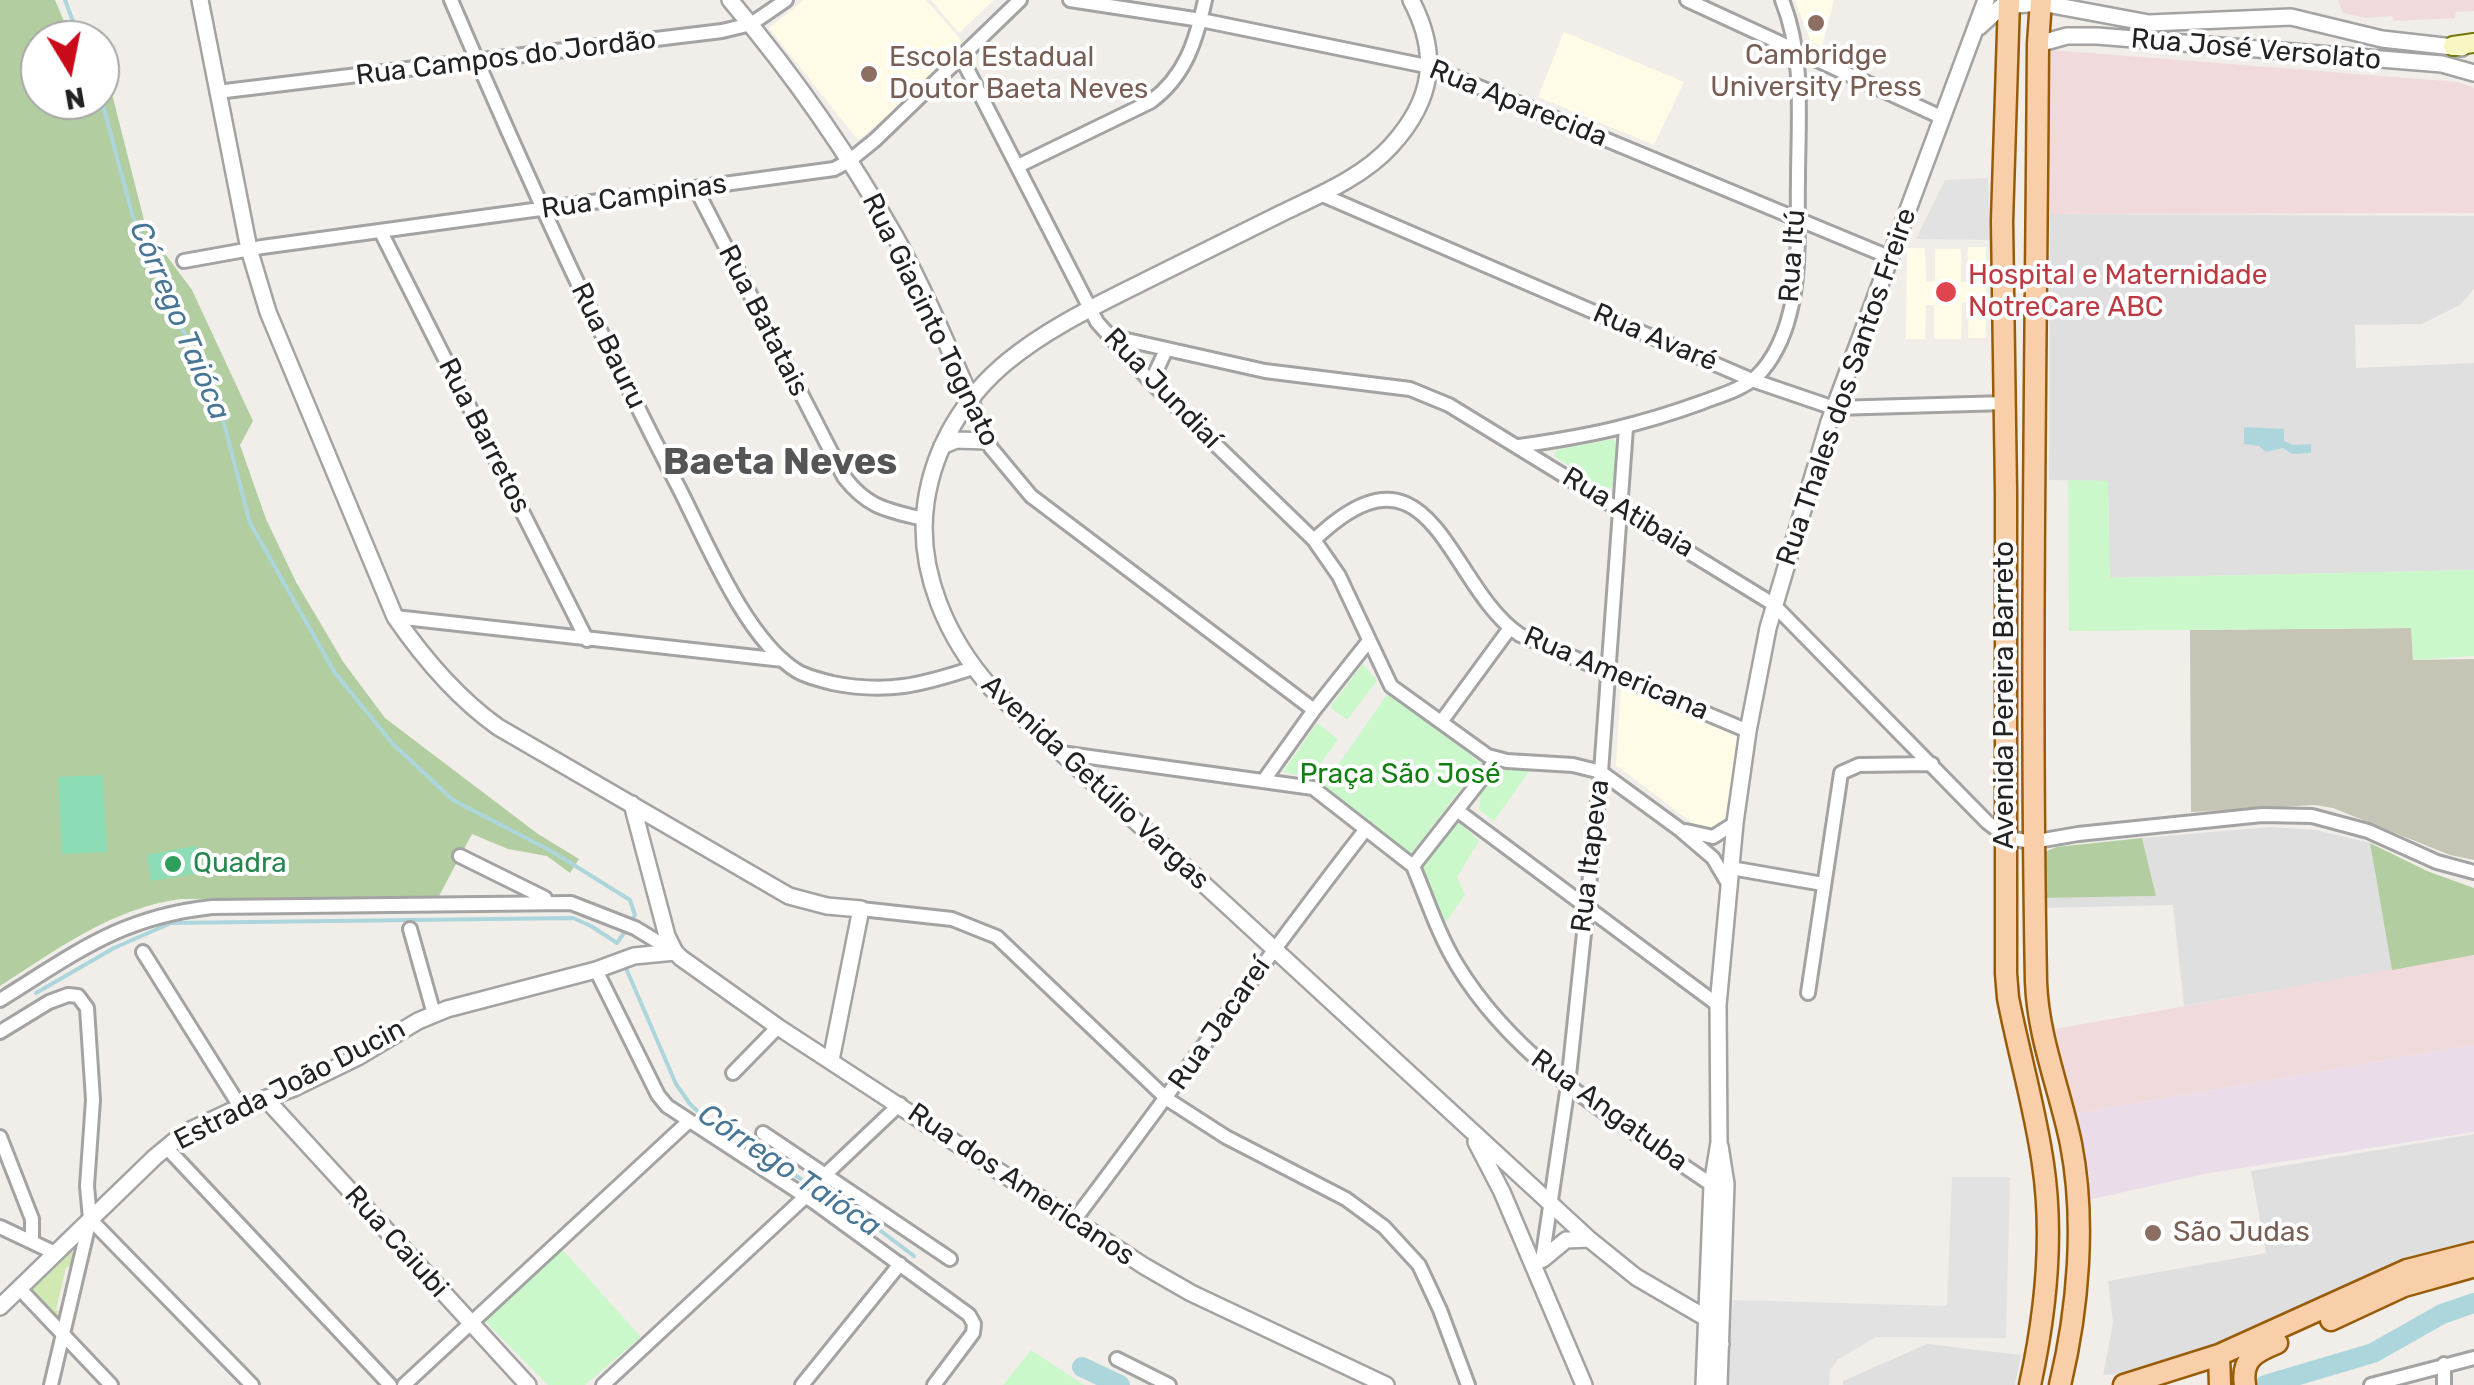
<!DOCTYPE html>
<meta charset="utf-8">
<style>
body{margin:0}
#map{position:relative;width:2474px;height:1385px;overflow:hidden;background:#f1eee9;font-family:Rubik,sans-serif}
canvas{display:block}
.north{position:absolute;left:20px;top:20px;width:100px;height:100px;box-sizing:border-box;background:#fff;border:2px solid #a7a7a7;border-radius:50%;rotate:170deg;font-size:28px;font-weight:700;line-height:40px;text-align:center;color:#222}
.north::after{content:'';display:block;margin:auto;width:35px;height:45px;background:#ca0a1a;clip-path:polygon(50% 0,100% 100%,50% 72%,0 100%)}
</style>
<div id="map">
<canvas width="2474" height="1385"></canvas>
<div class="north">N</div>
</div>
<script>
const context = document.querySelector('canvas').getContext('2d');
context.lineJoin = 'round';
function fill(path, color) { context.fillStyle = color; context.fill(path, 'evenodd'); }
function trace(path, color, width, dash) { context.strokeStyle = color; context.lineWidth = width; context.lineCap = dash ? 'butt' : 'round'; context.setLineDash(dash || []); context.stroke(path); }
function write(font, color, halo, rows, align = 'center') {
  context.font = font + ' Rubik,sans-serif'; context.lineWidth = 8; context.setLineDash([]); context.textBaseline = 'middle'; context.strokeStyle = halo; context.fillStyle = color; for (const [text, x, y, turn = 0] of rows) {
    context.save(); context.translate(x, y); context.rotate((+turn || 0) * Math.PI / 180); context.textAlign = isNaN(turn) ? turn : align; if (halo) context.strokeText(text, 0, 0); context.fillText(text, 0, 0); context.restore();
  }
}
fill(new Path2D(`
 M2050 214 2474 216V289L2460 305 2422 324 2355 325 2356 368 2474 363V570L2109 578 2108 481 2049 480Z
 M2271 827 2316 830 2370 843 2392 970 2184 1006 2173 905 2043 908 2042 898 2156 896 2142 838Z
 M2474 1134V1244L2404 1261 2255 1330 2123 1374 2103 1375 2113 1323 2108 1281 2266 1253 2251 1171Z
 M1927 1344 2021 1355 2015 1385H1843V1381Z`), '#e0dfdf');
fill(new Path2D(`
 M2338 0H2474V11L2456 12 2455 18 2394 21 2392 16 2365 18 2343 13Z
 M2052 50 2458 82 2474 88V213L2050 214 2046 61Z
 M2474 955V1045L2073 1114 2055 1029Z`), '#f1dadb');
fill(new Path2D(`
 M2474 1045V1132L2209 1173 2088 1200 2073 1114Z`), '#eadce9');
fill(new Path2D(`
 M804 0H926L963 42 901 105 858 140 769 28Z
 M931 0H994L959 33Z
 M1795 0H1834L1822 47 1811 42Z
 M1564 32 1684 82 1654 145 1538 97Z
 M1968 247H1986V338H1968L1969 303 1962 302 1961 339H1934V305H1926L1925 339H1906L1907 248H1925L1926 282 1935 281V249H1961V282H1967Z
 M1621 683 1739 737 1724 823 1706 833 1616 765Z`), '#fefce6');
fill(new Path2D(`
 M2412 628 2413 660 2474 659V860L2450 855 2333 808 2315 805 2191 812 2190 630Z`), '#c6c5b5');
fill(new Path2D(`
 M70 1250 74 1253 71 1267H66L56 1310 60 1312 55 1317 33 1293V1287Z`), '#d1e8b3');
fill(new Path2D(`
 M0 0H55L66 26 87 29 92 40H40V100H100V59L108 78 146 228 192 290 253 421 240 445 266 519 296 582 344 663 385 718 538 834 579 859 570 873 547 856 508 849 472 834 438 898 181 899C112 908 58 949 0 986Z
 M2142 838 2156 896 2042 898 2043 853 2056 847Z
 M2370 843 2427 871 2474 888V955L2392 970Z`), '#b2cea0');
fill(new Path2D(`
 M1613 439 1617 444 1614 486 1606 491 1554 456 1557 450Z
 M2068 480 2108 481 2110 578 2474 570V656L2413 660 2411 628 2069 631Z
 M1363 664 1377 681 1347 720 1330 707Z
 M1388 693 1481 763 1410 855 1322 788Z
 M1317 723 1338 739 1311 778 1283 772Z
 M1494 769 1529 771 1494 821 1479 810 1482 785Z
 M1457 820 1479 841 1457 877 1465 895 1443 926 1420 866Z
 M561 1248 641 1337 585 1385H548L484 1320Z
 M1031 1350 1084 1385H1003Z`), '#caf8ca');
fill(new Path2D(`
 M103 775 107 852 62 854 58 777Z
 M196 846 200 873 151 881 147 855Z`), '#8cdcb6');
fill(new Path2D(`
 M1988 178 1990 240 1916 239 1945 180Z
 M1952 1177H2010L2006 1338 1876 1337 1837 1360 1830 1370 1829 1385H1727L1733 1300 1947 1306Z`), '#e2e2e2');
fill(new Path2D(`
 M2244 427 2284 429V441L2293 445 2311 444V453L2292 454 2283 448 2266 452 2259 446 2244 444Z`), '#acd6dc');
trace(new Path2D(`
 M65 0 80 40
 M100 94 133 217 171 307 217 397 250 523 335 673 393 744 453 800 553 852 630 900 635 915 631 921
 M617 943 626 930
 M625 966 676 1084 690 1104 712 1125 857 1213 914 1256
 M36 993 114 948 171 923 573 918 591 926 617 943`), '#acd6dc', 4);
trace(new Path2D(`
 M1082 1367 1120 1385
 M2265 1385 2373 1353 2442 1314 2474 1303`), '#acd6dc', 20);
const minor = new Path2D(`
 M451 0C522 167 598 333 682 494 708 546 747 640 797 671 807 677 821 680 832 683 887 694 921 685 973 668
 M1070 0 1201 20 1431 67 1889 257
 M1687 0 1941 117
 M961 57 1097 322 1151 382 1314 540 1339 576 1391 686 1488 756 1507 761 1573 765 1601 772 1679 829 1713 858 1729 885
 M217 92 722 31 751 24 786 0
 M1018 166 1150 102C1185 77 1196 41 1205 0
 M696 189 844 477C868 508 887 510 923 519
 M1320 194 1752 380 1834 408 2006 403
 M381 232 587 640
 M184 261 262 247 834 169 849 161 875 140 1020 0
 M1109 336 1265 371 1410 389 1449 405 1773 604 1987 822 2008 838 2032 842 2078 834 2262 815 2312 816 2368 831 2437 862 2474 872
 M1151 382 1166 350
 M970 397 991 448 1031 496 1314 710
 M1519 446C1588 436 1637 426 1703 402 1721 395 1743 389 1757 376 1773 361 1784 336 1789 316 1801 274 1797 224 1798 180 1798 120 1805 57 1782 0
 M1314 540C1433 426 1446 585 1520 635L1748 731
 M395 617 783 660
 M1441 722 1510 628
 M1061 753 1313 788 1413 866
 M1264 780 1314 710 1368 642
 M1458 811 1718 1005
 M1686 831 1713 837 1735 823
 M460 856 545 898
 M1413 866C1427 899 1438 934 1457 965 1517 1064 1619 1121 1712 1185H1721
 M1413 866 1497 759
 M1731 868 1823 884
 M861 909 952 919 997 937 1167 1099 1226 1137 1346 1199 1384 1227 1419 1265 1440 1310 1468 1385
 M410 929 434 1014
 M143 952 241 1108
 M596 970 658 1095 667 1106 814 1202 969 1315 974 1324 973 1333 934 1385
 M1808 993 1841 773 1859 765 1932 764
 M0 1000C76 953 120 917 212 907L571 903 635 928 673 951
 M0 1032 49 1002 68 995 78 996 87 1008 93 1100 87 1186 90 1219 51 1385
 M733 1073 778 1027
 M763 1133 950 1259
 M0 1137 32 1219V1242
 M166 1147 390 1385
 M825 1175 900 1104
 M90 1219 252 1385
 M1075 1219C1173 1090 1266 957 1366 829
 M0 1227 55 1253
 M1542 1261 1568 1085 1601 772 1626 428
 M19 1288 111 1385
 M1117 1359 1169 1385
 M2444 1364V1385
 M404 1385 688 1122
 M603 1385 805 1197
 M802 1385 900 1264
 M2371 1385 2474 1358`);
const tertiary = new Path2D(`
 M200 0 249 249 268 312 395 617C424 659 456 697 498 727L789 896 827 906 861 909 831 1060
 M730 0C792 73 849 155 896 238 924 289 947 344 970 397
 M1411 0C1440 55 1433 100 1391 146 1363 177 1319 195 1282 213 1234 237 1186 261 1139 284 1093 307 1047 329 1008 361 964 397 934 447 926 502 916 570 947 639 992 689L1589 1239 1636 1277 1706 1318 1721 1344
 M1979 27 2002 6 2041 3 2149 23 2291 17 2382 39 2462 48
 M2038 44 2067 36H2097L2442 64 2474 73
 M942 446 956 440 988 441
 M632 804 667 936 675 952 681 958 778 1027 1144 1266 1191 1293 1386 1385
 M266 1099 528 1385
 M1476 1142 1502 1192 1584 1385
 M1543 1259 1566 1240 1589 1239
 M0 1307 155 1157 184 1133 229 1112 294 1088 358 1057 418 1021 447 1009 596 970 634 956 675 952
 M1704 1385 1712 1185 1719 1142 1718 1005 1735 823 1748 731 1768 628 1829 422 1986 0
 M1719 1385 1726 1184 1720 1146`);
const secondary = new Path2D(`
 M2453 46 2474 43`);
const primary = new Path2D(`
 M2009 0 2002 221 2006 492V973L2008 998C2019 1054 2035 1108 2043 1164 2054 1238 2046 1312 2030 1385
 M2041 0 2038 44C2036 357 2030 669 2036 982 2038 1038 2060 1090 2071 1144 2086 1221 2078 1310 2060 1385
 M2331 1320 2404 1286 2472 1267
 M2219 1355 2220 1385
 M2124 1385 2219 1355 2407 1270 2474 1253
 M2245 1385C2241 1359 2255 1352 2277 1343`);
trace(minor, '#a3a3a3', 18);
trace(tertiary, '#a3a3a3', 20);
trace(secondary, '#74770b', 22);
trace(primary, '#985c08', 25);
trace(minor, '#fff', 12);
trace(tertiary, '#fff', 15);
trace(secondary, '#f7f5c2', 18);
trace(primary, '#f8cfa8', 20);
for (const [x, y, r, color] of [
 [1816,23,10,"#8d6e63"],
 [869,74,10,"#8d6e63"],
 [1946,292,12,"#e0444e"],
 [173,864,10,"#2e9e5b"],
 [2153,1233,10,"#8d6e63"]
]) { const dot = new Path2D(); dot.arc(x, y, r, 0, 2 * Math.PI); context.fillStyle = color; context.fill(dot); trace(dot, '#fff', 4); }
write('28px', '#222', '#fff', [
 ["Rua José Versolato",2256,50,5],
 ["Rua Campos do Jordão",506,58,-7],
 ["Rua Aparecida",1518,104,22],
 ["Rua Campinas",634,197,-8],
 ["Rua Itú",1793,256,-86],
 ["Rua Giacinto Tognato",930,320,64],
 ["Rua Batatais",763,321,63],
 ["Rua Avaré",1655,338,23],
 ["Rua Bauru",608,346,64],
 ["Rua Thales dos Santos Freire",1847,387,-71],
 ["Rua Jundiaí",1162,389,46],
 ["Rua Barretos",484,436,63],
 ["Rua Atibaia",1628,513,31],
 ["Rua Americana",1616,674,23],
 ["Avenida Pereira Barreto",2005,695,-90],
 ["Avenida Getúlio Vargas",1095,783,43],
 ["Rua Itapeva",1591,856,-83],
 ["Rua Jacareí",1220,1024,-55],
 ["Estrada João Ducin",290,1085,-27],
 ["Rua Angatuba",1609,1111,36],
 ["Rua dos Americanos",1021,1185,34],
 ["Rua Caiubi",396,1242,48]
]);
write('28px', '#785e54', '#fff', [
 ["Cambridge",1816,56,"center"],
 ["University Press",1816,88,"center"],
 ["Escola Estadual",889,58],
 ["Doutor Baeta Neves",889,90],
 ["São Judas",2173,1233]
], 'left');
write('28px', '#be3a42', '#fff', [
 ["Hospital e Maternidade",1968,276],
 ["NotreCare ABC",1968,308]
], 'left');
write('28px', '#127e12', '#fff', [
 ["Praça São José",1400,775]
]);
write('28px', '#27864d', '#fff', [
 ["Quadra",193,864]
], 'left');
write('italic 30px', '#487696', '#fff', [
 ["Córrego Taióca",179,321,67],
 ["Córrego Taióca",789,1171,34]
]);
write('bold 38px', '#555', '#fff', [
 ["Baeta Neves",780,463]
]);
</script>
